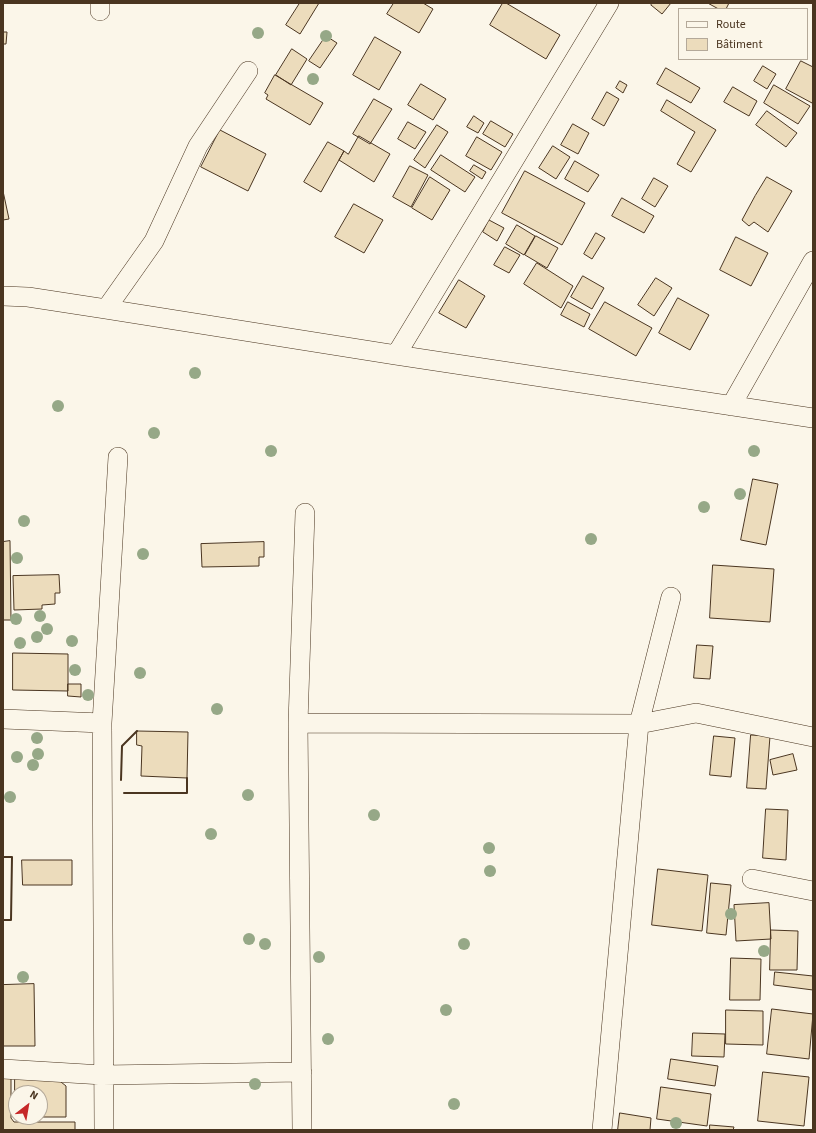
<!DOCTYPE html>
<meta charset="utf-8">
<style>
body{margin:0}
#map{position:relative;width:816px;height:1133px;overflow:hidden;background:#fbf6e9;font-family:"Source Sans 3",sans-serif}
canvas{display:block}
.frame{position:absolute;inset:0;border:4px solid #4a3520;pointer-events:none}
.legend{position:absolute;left:678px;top:8px;width:130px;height:52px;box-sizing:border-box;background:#fbf6e9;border:1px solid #b4a999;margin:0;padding:5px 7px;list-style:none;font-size:12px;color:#4a3520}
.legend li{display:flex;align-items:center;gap:8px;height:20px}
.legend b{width:20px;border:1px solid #b4a999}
.north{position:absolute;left:8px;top:1085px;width:40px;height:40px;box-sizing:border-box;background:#fbf6e9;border:1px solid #b4a999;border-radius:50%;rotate:31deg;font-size:11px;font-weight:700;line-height:16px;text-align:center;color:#4a3520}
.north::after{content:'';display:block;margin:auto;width:14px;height:18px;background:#c62828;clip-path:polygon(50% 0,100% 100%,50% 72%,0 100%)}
</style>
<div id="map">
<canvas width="816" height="1133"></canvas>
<div class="frame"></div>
<ul class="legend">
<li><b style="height:5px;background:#fbf6e9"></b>Route</li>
<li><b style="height:11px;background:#ecdcbc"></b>Bâtiment</li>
</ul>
<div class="north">N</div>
</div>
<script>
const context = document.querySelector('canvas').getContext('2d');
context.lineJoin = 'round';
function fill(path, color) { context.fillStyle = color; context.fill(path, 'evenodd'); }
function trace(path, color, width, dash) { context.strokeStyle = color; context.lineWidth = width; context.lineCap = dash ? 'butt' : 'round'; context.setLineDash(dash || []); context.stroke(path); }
const building = new Path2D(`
 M300 3H319L300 34 286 25Z
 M394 3H423L433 9 419 33 387 14Z
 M503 3H506L560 35 546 59 490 25Z
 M653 3H671L662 14 651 5Z
 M708 3H729L726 9H719Z
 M3 32H7L6 44H3Z
 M326 36 337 43 320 68 309 61Z
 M375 37 401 52 379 90 353 75Z
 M292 49 307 59 291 85 276 75Z
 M801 61 813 67V101L812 103 786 89Z
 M763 66 776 74 767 89 754 81Z
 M666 68 700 88 691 103 657 84Z
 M275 75 323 103 310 125 266 99 268 95 265 93Z
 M620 81 627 85 623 93 616 88Z
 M421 84 446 99 433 120 408 105Z
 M774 85 810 106 798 124 764 103Z
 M733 87 757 101 749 116 724 102Z
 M607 92 619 99 604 126 592 119Z
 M374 99 392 109 370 144 353 134Z
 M667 100 716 130 691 172 677 164 695 132 661 111Z
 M767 111 797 133 786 147 756 125Z
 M474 116 484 123 478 133 467 127Z
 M491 121 513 134 505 147 483 134Z
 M408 122 426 132 415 149 398 139Z
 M573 124 589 133 578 154 561 145Z
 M437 125 448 132 425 168 414 160Z
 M220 130 266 154 248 191 201 167Z
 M359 136 390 154 374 182 339 160 344 151 348 154Z
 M477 137 502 152 491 170 466 156Z
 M328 142 344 151 321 192 304 182Z
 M553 146 570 157 556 179 539 168Z
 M441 155 475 177 465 192 431 170Z
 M575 161 599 175 588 192 565 179Z
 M474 165 486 172 482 179 470 171Z
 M410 166 428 175 411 207 393 197Z
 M525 171 585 203 562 245 502 213Z
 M430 177 450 190 432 220 412 208Z
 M767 177 792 191 768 232 754 222 749 226 742 220 755 196Z
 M654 178 668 186 655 207 642 199Z
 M3 191 9 219 3 220Z
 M622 198 654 216 644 233 612 216Z
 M354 204 383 220 364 253 335 237Z
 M489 220 504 228 497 241 483 232Z
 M517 225 535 236 524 255 506 244Z
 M596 233 605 238 592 259 584 254Z
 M536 236 558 248 547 268 525 255Z
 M736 237 768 253 751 286 720 270Z
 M505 247 520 255 509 273 494 265Z
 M537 263 573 286 561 308 524 284Z
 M583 276 604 288 592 309 571 297Z
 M656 278 672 288 654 316 638 305Z
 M459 280 485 296 466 328 439 313Z
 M678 298 709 315 690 350 659 333Z
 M568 302 590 314 584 327 561 315Z
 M605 302 652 328 636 356 589 329Z
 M753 479 778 484 766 545 741 540Z
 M10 541 11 620H3V542Z
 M264 542V557H259V566L202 567 201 544Z
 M713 565 774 569 770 622 710 618Z
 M59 575 60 593H55V604L42 605V609L14 610 13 576Z
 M697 645 713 646 710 679 694 678Z
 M13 653 68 654V691L13 690Z
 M68 684H81V697L68 696Z
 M137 731 188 732 187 778 141 776 142 746 137 745Z
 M751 735 770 736 766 789 747 788Z
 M714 736 735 738 731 777 710 775Z
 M793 754 797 770 773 775 770 760Z
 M766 809 788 810 786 860 763 858Z
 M22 860H72V885H23Z
 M658 869 708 875 702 931 652 925Z
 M711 883 731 885 726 935 707 933Z
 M769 903 771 939 736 941 734 905Z
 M771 930 798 931 797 970H770Z
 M731 958 761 959 760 1000H730Z
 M775 972 813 976V990L774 985Z
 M34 984 35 1046H3V985Z
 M772 1009 813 1014 809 1059 767 1054Z
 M726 1010 763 1011V1045L726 1044Z
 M693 1033 725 1034 724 1057 692 1056Z
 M671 1059 718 1066 715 1086 668 1079Z
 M763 1072 809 1077 804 1126 758 1121Z
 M11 1074V1118L14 1122H75V1130H3V1075Z
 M15 1078H56L66 1086V1117H15ZM16 1093H40V1117H16Z
 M661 1087 711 1094 707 1126 657 1119Z
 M620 1113 651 1118 650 1130H618Z
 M710 1125 734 1127 733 1130H710Z`);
fill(building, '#ecdcbc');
trace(building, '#4a3520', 1);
const street = new Path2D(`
 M100 11V3
 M3 296 28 297 106 309 396 355 813 418
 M106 309 154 241 198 146 248 71
 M396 355 609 3
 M731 406 813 261
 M3 719 102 723
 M298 723 639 724 696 713 813 737
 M752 879 813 891
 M3 1069 103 1075 302 1072
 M104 1130 102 723 118 457
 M302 1130 298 723 305 513
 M602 1130 639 724 671 597`);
trace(street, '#4a3520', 20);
trace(street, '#fbf6e9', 19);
trace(new Path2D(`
 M121 780 122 746 137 731
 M124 793H187V778
 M3 857H12L11 920H3`), '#4a3520', 2);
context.fillStyle = '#96a887';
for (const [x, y] of [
 [258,33],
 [326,36],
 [313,79],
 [195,373],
 [58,406],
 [154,433],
 [271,451],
 [754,451],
 [740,494],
 [704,507],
 [24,521],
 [591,539],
 [143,554],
 [17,558],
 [40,616],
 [16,619],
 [47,629],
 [37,637],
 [72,641],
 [20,643],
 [75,670],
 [140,673],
 [88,695],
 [217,709],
 [37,738],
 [38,754],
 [17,757],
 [33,765],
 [248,795],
 [10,797],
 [374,815],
 [211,834],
 [489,848],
 [490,871],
 [731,914],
 [249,939],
 [265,944],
 [464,944],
 [764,951],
 [319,957],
 [23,977],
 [446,1010],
 [328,1039],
 [255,1084],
 [454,1104],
 [676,1123]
]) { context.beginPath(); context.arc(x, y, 6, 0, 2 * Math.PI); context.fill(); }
</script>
